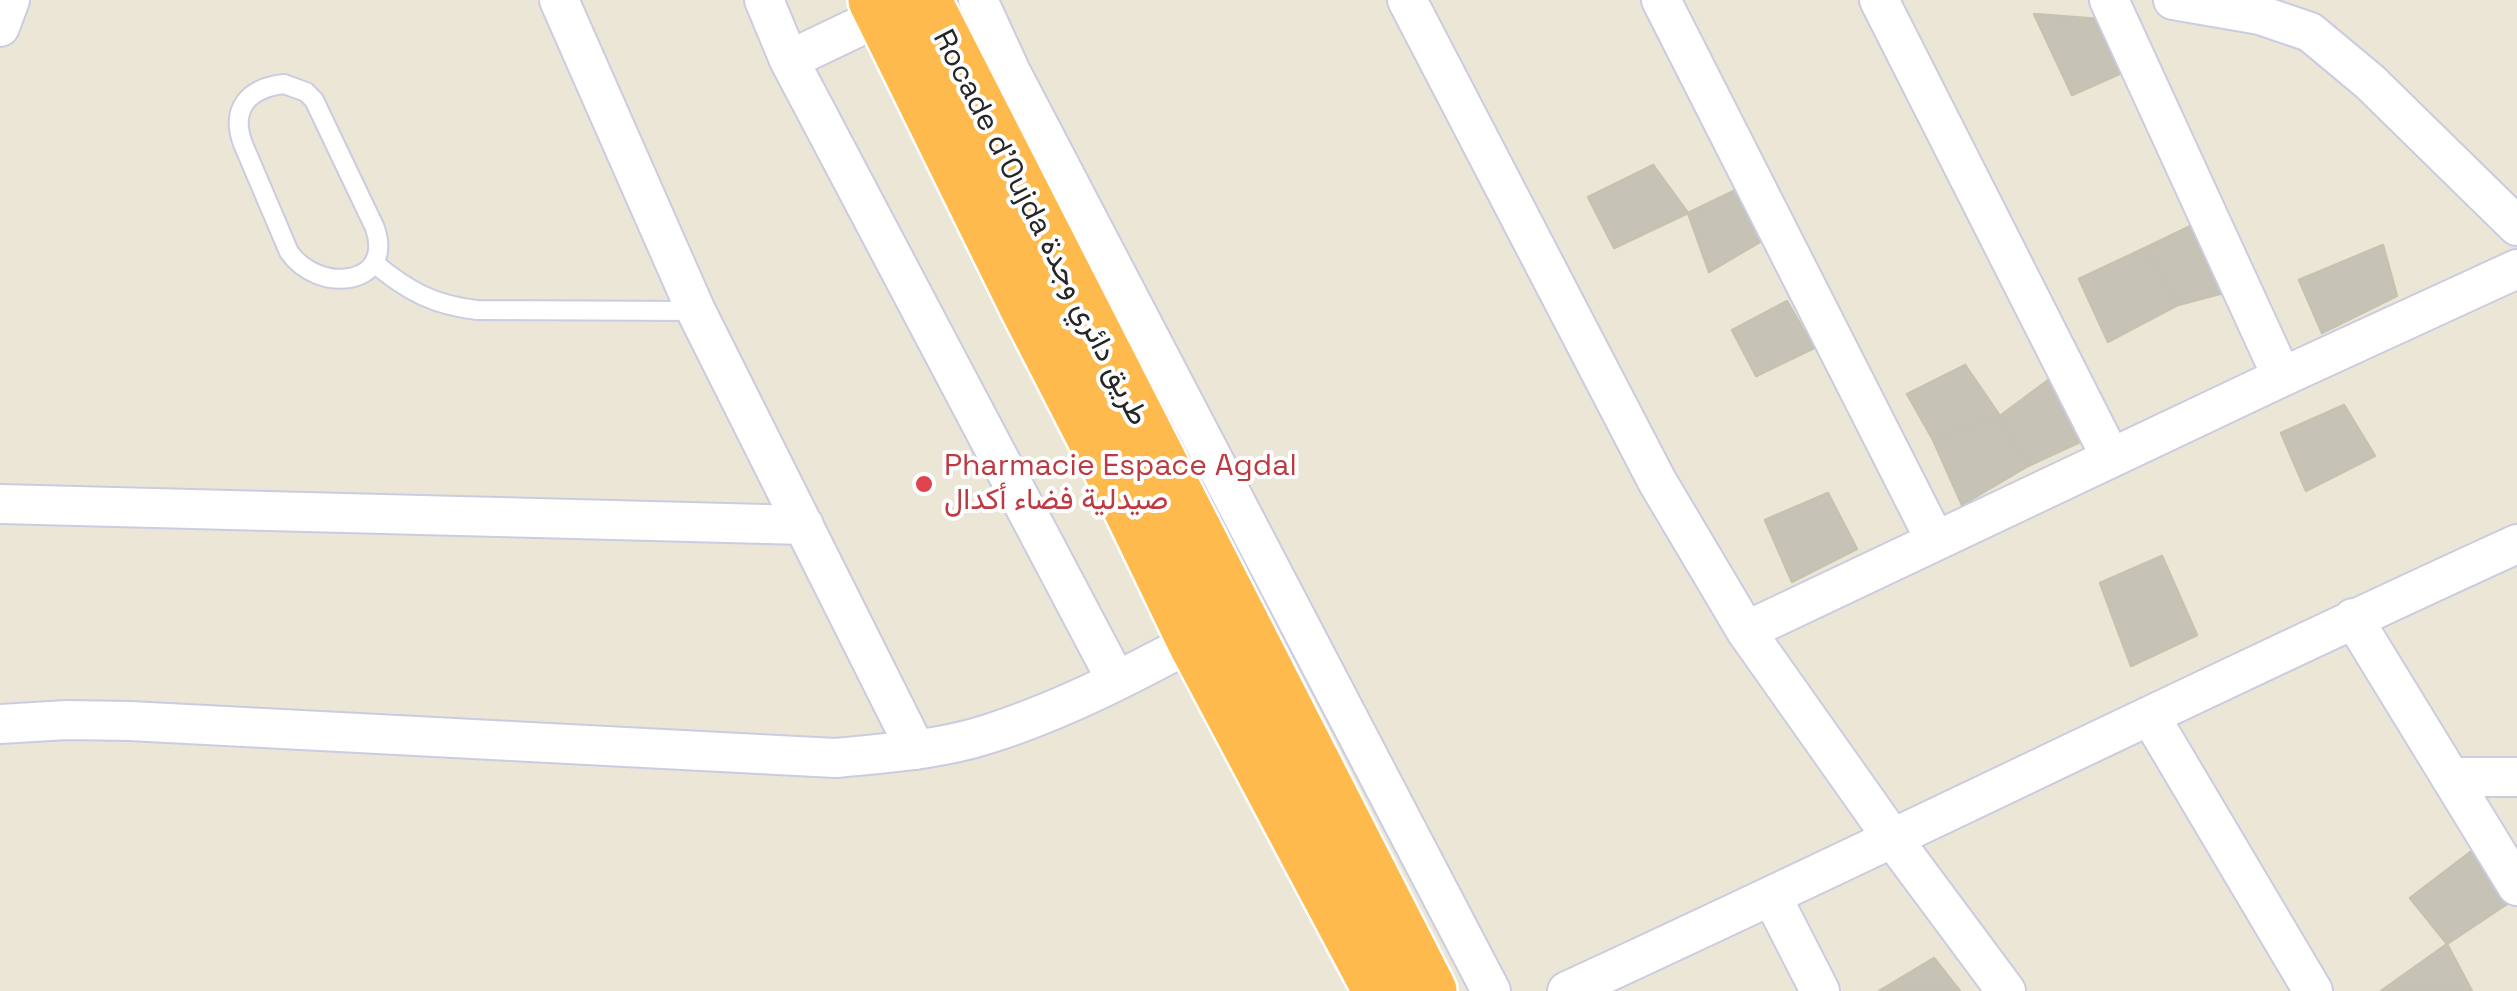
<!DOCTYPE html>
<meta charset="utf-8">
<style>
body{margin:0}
canvas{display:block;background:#ebe6d6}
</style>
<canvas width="2517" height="991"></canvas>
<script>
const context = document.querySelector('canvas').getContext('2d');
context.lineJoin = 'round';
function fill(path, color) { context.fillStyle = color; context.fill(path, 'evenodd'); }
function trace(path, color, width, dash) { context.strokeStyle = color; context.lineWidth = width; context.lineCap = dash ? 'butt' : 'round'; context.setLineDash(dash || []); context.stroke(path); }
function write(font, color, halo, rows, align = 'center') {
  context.font = font + ' "Space Grotesk",Vazirmatn,sans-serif'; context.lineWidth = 8; context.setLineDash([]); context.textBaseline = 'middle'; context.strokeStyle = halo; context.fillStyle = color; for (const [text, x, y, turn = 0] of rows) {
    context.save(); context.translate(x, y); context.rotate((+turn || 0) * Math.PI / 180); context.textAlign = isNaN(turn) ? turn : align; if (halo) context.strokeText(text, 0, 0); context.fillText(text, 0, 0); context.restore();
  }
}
const building = new Path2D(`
 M2034 14 2099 19 2126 71 2072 95Z
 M1653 165 1688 213 1614 248 1588 197Z
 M1738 189 1760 242 1709 272 1688 213Z
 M2201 221 2231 291 2178 305 2145 248Z
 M2383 245 2397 296 2322 333 2299 280Z
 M2145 248 2178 305 2108 342 2079 279Z
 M1787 301 1814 348 1756 376 1732 330Z
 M1965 365 2000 416 1933 440 1907 394Z
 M2051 378 2082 441 2028 466 2000 416Z
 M2344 405 2375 456 2306 491 2281 433Z
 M2000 416 2028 466 1962 505 1933 440Z
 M1828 493 1857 549 1792 582 1765 520Z
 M2162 556 2197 635 2131 666 2100 583Z
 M2477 847 2510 902 2447 944 2410 898Z
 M2447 944 2472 991H2381Z
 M1934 958 1960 991H1879Z`);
fill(building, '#c6c2b6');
trace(building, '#c6c2b0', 2.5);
const lane = new Path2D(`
 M284 84 306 92 314 100 375 228C395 287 318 294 289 252L243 144C230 109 248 88 284 84Z
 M374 263C408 291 433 305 477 310L696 311`);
const street = new Path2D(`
 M559 0 696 311 916 750
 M764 0 789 60 1116 680
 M978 0 1011 72 1491 991
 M1407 0 1657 481 1746 631 1893 839 2006 991
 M1661 0 1935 540
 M1879 0 2111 458
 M2109 0 2282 377
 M2173 0 2260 15 2310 32 2370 82 2517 226
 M0 27 10 0
 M789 60 883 15
 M0 504 804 525
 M2353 618 2517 886
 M1746 631 2282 377 2517 269
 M2150 716 2313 991
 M0 724 67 720 130 721 835 758C886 753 939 750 988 734 1067 709 1142 669 1214 630
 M2450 777H2517
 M1772 897 1820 991
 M1567 991C1885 845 2198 689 2517 544`);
const highway = new Path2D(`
 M876 0 1028 308 1128 502 1195 641 1381 991
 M923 0 1429 991`);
trace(lane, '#cbcce1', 22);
trace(street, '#cbcce1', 42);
trace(highway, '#fff', 60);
trace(lane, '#fff', 18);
trace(street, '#fff', 38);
trace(highway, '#ffba4d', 55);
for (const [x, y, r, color] of [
 [924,484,10,"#e0444e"]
]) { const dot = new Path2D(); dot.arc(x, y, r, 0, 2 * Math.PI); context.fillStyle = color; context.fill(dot); trace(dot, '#fff', 4); }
write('30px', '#262626', '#fff', [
 ["Rocade d'Oujda طريق دائري وجدة",1040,228,63]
]);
write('30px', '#be3a42', '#fff', [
 ["Pharmacie Espace Agdal",944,467],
 ["صيدلية فضاء أكدال",944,501]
], 'left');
</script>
